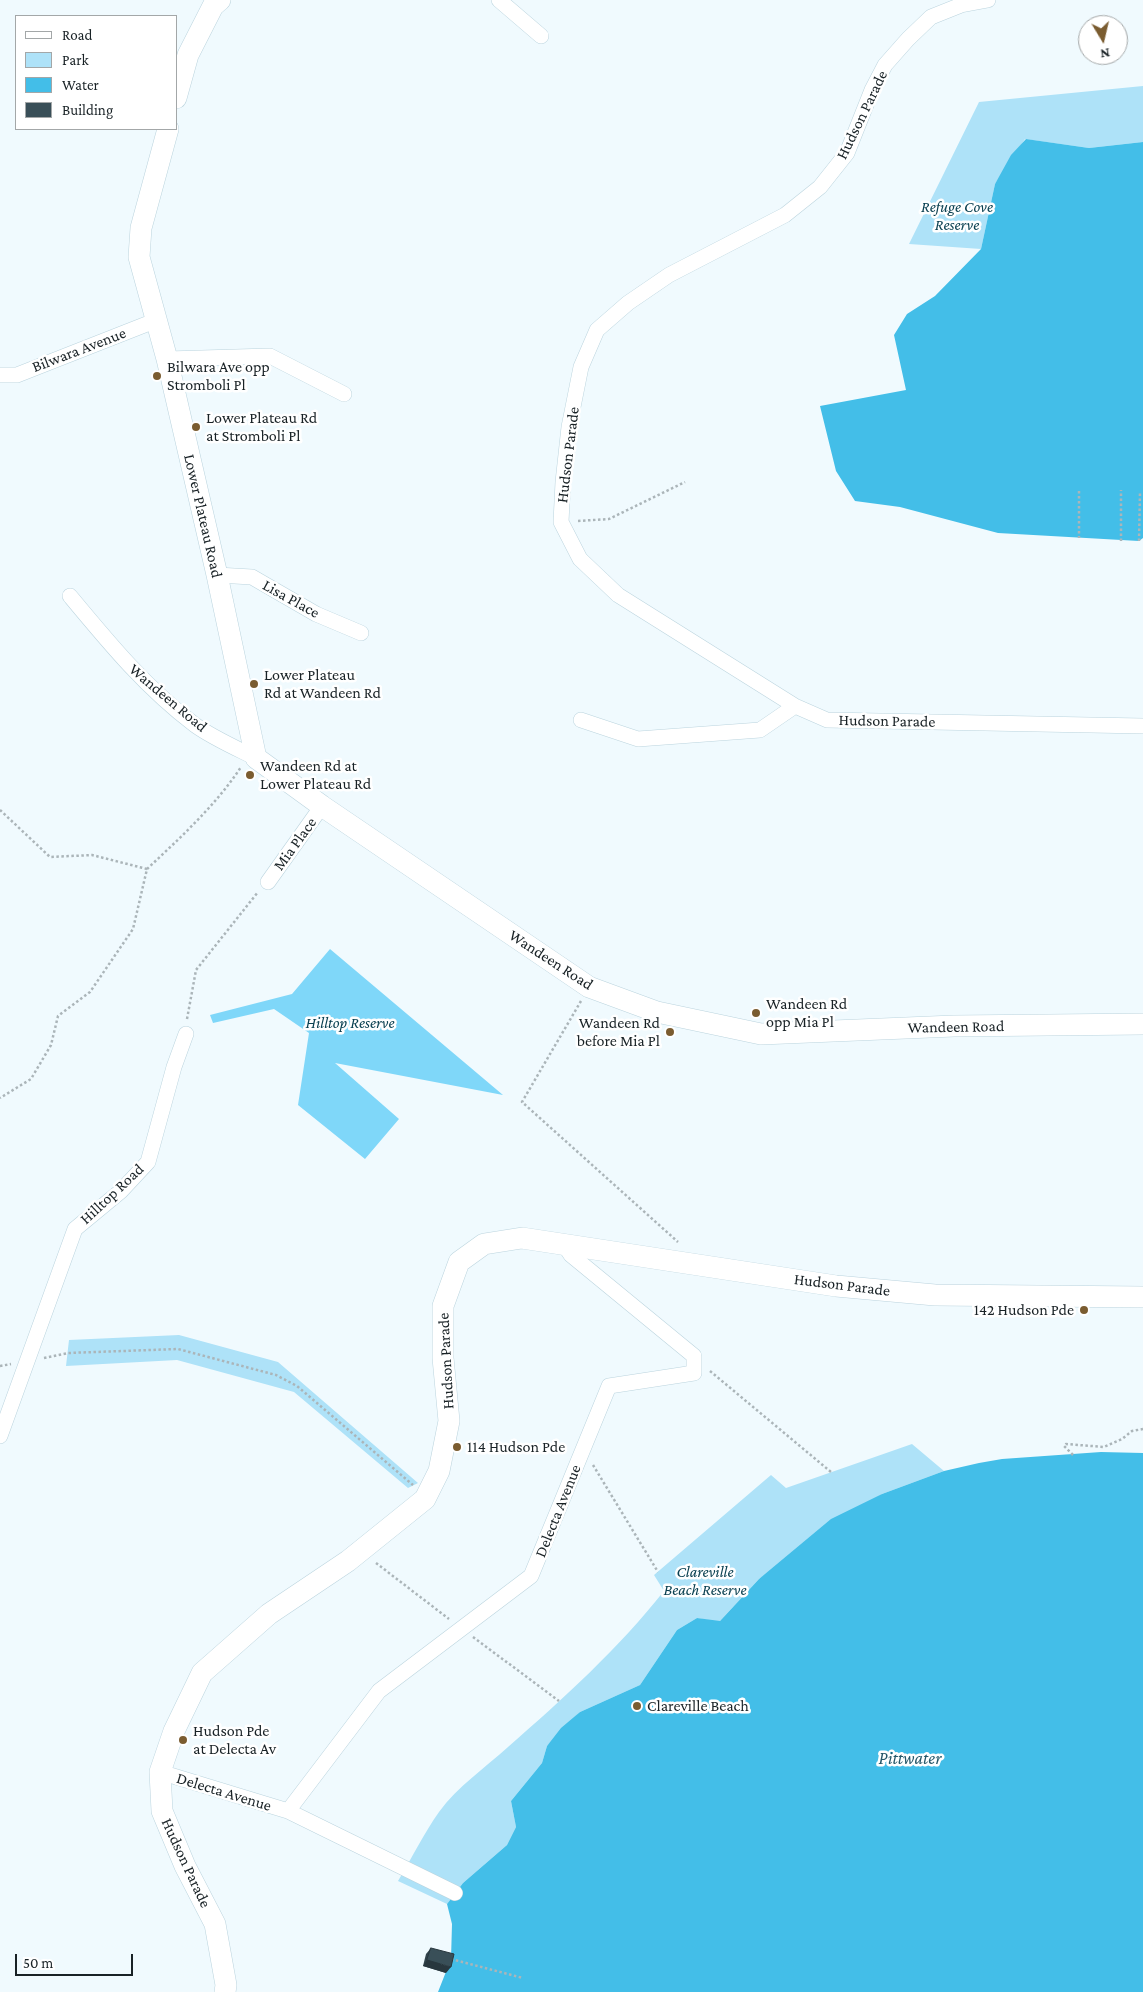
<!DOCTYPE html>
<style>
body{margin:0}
#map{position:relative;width:1143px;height:1992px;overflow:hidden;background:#f0fafe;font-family:"Crimson Pro",serif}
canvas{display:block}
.legend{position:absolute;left:15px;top:15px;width:162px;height:115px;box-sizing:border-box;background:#fff;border:1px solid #a3a7a8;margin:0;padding:6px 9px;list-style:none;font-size:15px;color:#192226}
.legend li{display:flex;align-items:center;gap:10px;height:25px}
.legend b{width:25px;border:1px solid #a3a7a8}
.north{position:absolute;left:1078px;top:15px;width:50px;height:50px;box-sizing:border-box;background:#fff;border:1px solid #a3a7a8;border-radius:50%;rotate:171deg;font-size:14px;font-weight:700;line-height:20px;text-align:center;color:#192226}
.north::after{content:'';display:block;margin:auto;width:18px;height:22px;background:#7a5c30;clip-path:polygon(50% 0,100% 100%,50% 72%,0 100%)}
.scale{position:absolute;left:15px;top:1954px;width:118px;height:22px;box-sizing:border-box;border:2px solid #192226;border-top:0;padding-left:6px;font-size:15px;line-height:18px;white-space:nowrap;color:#192226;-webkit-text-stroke:4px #fff;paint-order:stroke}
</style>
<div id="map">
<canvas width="1143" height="1992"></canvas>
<ul class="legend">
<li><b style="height:6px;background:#fff"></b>Road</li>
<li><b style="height:14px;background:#aee2f8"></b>Park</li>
<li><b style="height:14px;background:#43bee8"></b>Water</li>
<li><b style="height:14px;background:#394f58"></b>Building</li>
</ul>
<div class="north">N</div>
<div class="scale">50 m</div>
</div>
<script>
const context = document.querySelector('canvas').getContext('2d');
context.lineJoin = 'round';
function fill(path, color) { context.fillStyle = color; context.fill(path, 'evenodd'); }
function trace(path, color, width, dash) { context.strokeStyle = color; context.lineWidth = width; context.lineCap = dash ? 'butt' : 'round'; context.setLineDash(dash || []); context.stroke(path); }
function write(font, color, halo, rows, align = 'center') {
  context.font = font + ' "Crimson Pro",serif'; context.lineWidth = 5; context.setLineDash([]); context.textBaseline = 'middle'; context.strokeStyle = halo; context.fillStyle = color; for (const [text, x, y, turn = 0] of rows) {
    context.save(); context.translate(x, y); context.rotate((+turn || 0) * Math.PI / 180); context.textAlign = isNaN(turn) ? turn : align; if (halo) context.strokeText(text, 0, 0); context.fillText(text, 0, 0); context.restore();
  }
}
fill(new Path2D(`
 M1143 86V142L1089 148 1025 139 995 184 981 249 909 244 979 102Z
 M179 1335 278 1362 418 1483 408 1488 294 1392 177 1360 66 1366 69 1340Z
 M912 1444 944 1471 882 1494 759 1579 719 1622 697 1618 677 1630 640 1685 580 1712 547 1746 542 1763 511 1801 516 1827 507 1845 463 1883 447 1904 398 1881C412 1858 424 1833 439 1812 458 1786 485 1768 508 1747 563 1699 619 1648 664 1591L654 1575 771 1475 786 1488Z`), '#aee2f8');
fill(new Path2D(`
 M330 949 503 1095 335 1063 399 1119 365 1159 298 1105 309 1033 274 1009 213 1023 210 1015 292 994Z`), '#7fd7f9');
fill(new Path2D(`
 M1026 139 1089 148 1143 142V538L1139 541 998 533 900 507 855 501 836 471 820 406 906 390 894 335 907 314 935 296 981 249 995 184 1011 155Z
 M1101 1452 1143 1453V1992H438L451 1959 452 1924 447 1904 463 1883 507 1845 516 1827 511 1801 542 1763 547 1746 561 1728 580 1712 640 1685 677 1630 697 1618 720 1621 759 1579 831 1519 882 1494 944 1471 979 1463 1002 1459Z`), '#43bee8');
const street = new Path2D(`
 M499 0 541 36
 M988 0 961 5 931 17 908 39 885 65 872 90 847 153 820 187 785 215 669 275 628 303 597 330 581 367 569 427 563 482 561 522 580 559 618 595 795 706 827 720 1143 726
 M167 359 270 356 344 394
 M0 375H17L157 320
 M217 575 252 577 316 614 361 633
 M70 596C109 643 146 688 195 725 213 738 236 748 256 758
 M581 720 638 739 760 730 795 706
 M268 882 322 806
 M0 1436 75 1229 121 1191 148 1162 174 1067 186 1034
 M160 1772 288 1811
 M455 1893 288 1811 379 1691 531 1576 609 1386 694 1373V1356L571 1255 563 1243`);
const secondary = new Path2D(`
 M176 98 188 55 213 6 220 0
 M168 129 141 228 139 257 167 359 217 575 256 758 322 806 589 987 657 1012 761 1034 954 1026 1143 1024
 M225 1992 226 1985 215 1924 185 1866 162 1811 160 1772 174 1731 202 1673 269 1614 348 1561 425 1499 439 1471 449 1421 443 1358V1306L459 1262 484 1244 522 1238 836 1286 935 1295 1143 1297`);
trace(street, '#bbd4de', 16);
trace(secondary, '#bbd4de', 22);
trace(new Path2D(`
 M1079 491V538
 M578 521 609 519 685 482
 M1121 541V490
 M1139 541 1140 492
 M0 810 50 857 92 855 147 869 133 929 90 992 58 1016 51 1045 31 1079 0 1098
 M147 869C180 838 216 805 241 767
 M581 1001 522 1102 678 1242
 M187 1019 196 970 258 892
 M44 1358 68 1353 178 1349 276 1375 297 1386 413 1485
 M0 1366 11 1364
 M710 1371 831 1472
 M1073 1455 1064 1446 1066 1444 1104 1447 1122 1439 1132 1431 1143 1429
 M593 1465 658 1572
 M376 1563 449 1619
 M473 1637 559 1701
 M451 1959 523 1978`), '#abb5b9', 2.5, [2.5, 2.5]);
trace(street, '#fff', 15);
trace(secondary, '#fff', 21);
fill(new Path2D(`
 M431 1948 446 1973 423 1966 426 1954Z`), '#31444c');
fill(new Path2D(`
 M427 1960 451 1967 446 1973 423 1966Z`), '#28373e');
const building = new Path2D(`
 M431 1948 454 1954 451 1967 427 1960Z`);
fill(building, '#394f58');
trace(building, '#28373e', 1);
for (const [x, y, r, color] of [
 [157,376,5,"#7a5c30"],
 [196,427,5,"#7a5c30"],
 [254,684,5,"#7a5c30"],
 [250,775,5,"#7a5c30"],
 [756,1013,5,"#7a5c30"],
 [670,1032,5,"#7a5c30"],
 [1084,1310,5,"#7a5c30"],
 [457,1447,5,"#7a5c30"],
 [637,1706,5,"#7a5c30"],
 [183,1740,5,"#7a5c30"]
]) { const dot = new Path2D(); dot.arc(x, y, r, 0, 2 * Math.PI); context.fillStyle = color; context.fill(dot); trace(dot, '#fff', 2); }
write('16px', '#192226', '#fff', [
 ["Hudson Parade",862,115,-64],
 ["Bilwara Avenue",79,350,-21],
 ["Hudson Parade",568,455,-83],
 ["Lower Plateau Road",203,516,77],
 ["Lisa Place",291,599,29],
 ["Wandeen Road",168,698,40],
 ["Hudson Parade",887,721,1],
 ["Mia Place",295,844,-54],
 ["Wandeen Road",551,960,33],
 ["Wandeen Road",956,1027,-1],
 ["Hilltop Road",112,1194,-43],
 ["Hudson Parade",842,1285,7],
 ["Hudson Parade",446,1361,-93],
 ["Delecta Avenue",558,1511,-68],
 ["Delecta Avenue",224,1792,17],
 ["Hudson Parade",186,1863,65]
]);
write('italic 16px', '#0a4051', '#fff', [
 ["Refuge Cove",957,207],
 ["Reserve",957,225],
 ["Hilltop Reserve",350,1023],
 ["Clareville",705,1572],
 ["Beach Reserve",705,1590]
]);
write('16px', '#192226', '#fff', [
 ["Bilwara Ave opp",167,367],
 ["Stromboli Pl",167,385],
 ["Lower Plateau Rd",206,418],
 ["at Stromboli Pl",206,436],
 ["Lower Plateau",264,675],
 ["Rd at Wandeen Rd",264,693],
 ["Wandeen Rd at",260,766],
 ["Lower Plateau Rd",260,784],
 ["Wandeen Rd",766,1004],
 ["opp Mia Pl",766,1022],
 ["Wandeen Rd",660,1023,"right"],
 ["before Mia Pl",660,1041,"right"],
 ["142 Hudson Pde",1074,1310,"right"],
 ["114 Hudson Pde",467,1447],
 ["Clareville Beach",647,1706],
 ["Hudson Pde",193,1731],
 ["at Delecta Av",193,1749]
], 'left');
write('italic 18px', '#255769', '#fff', [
 ["Pittwater",910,1758]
]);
</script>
